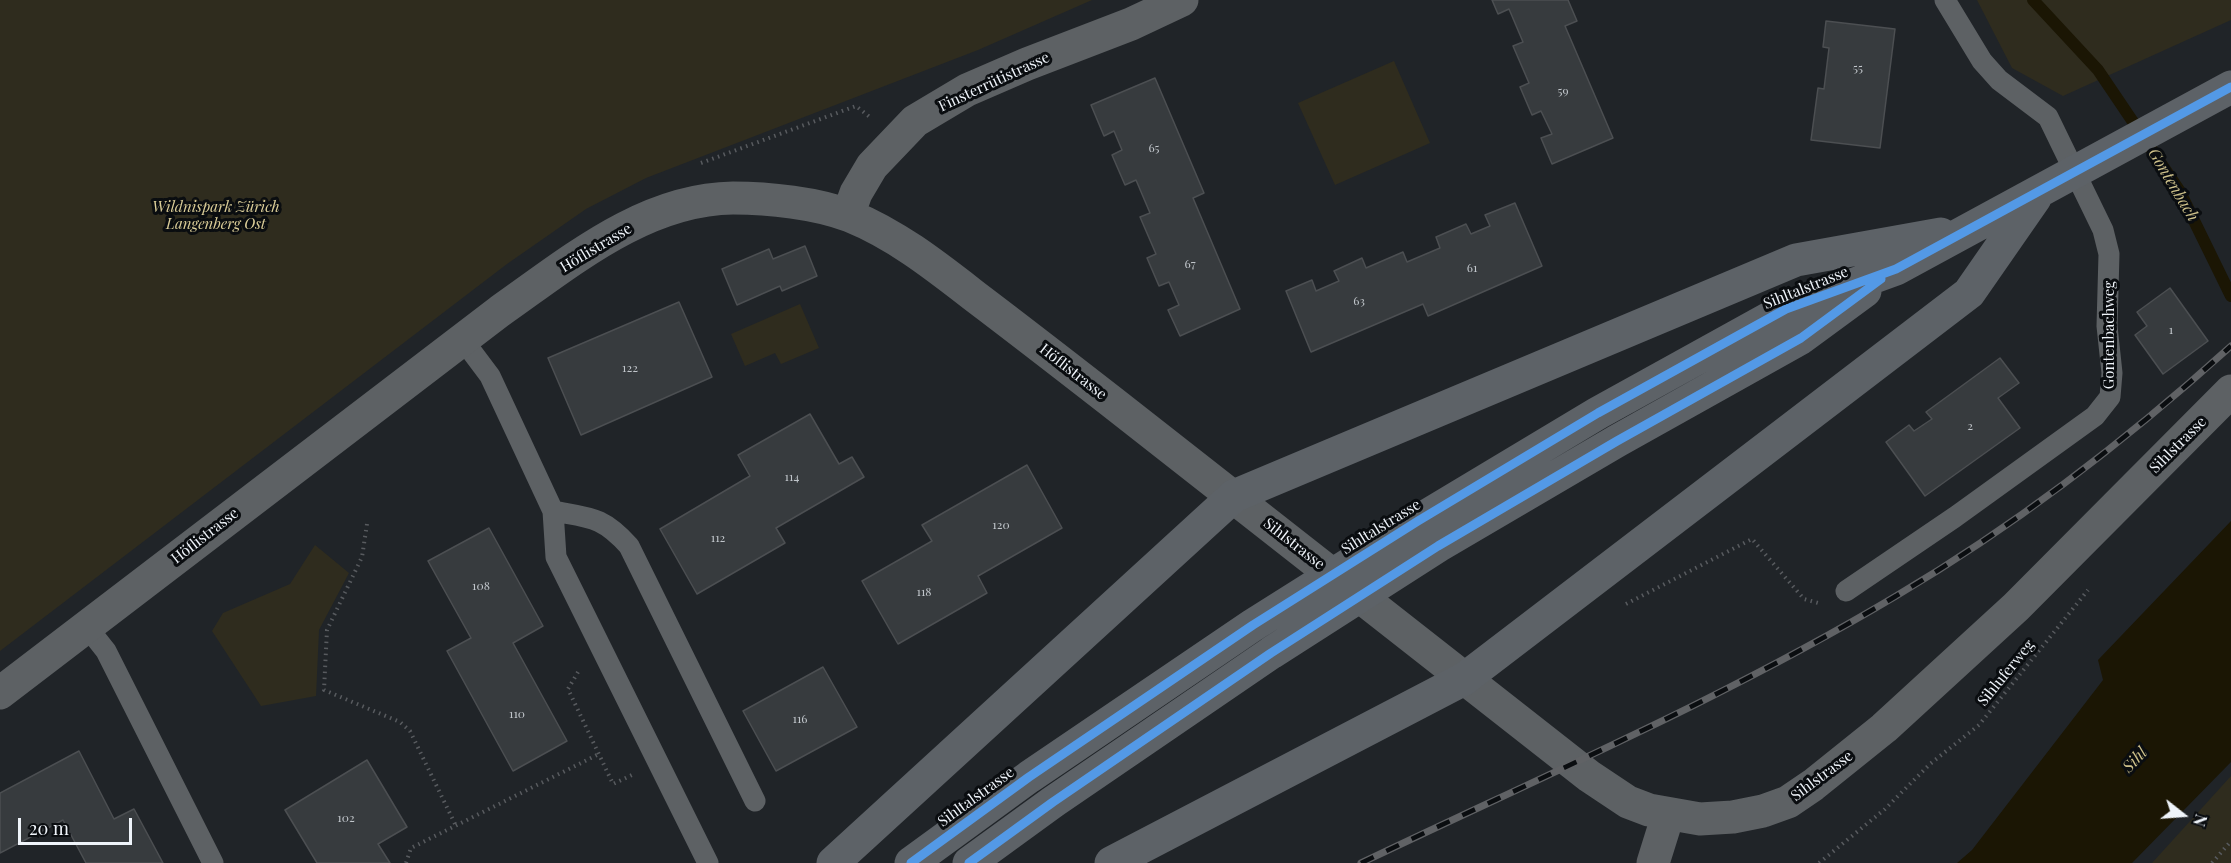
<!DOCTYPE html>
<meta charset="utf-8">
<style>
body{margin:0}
#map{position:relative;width:2231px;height:863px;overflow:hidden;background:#202428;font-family:"Playfair Display",serif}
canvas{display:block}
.north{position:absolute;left:2153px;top:785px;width:60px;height:60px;-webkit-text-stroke:4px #0a0d10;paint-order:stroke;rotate:107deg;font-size:16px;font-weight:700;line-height:24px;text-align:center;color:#eff4fa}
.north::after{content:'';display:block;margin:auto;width:21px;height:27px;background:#eff4fa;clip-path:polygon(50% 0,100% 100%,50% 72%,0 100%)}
.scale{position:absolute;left:18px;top:818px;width:114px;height:27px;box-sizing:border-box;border:3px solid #eff4fa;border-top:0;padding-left:8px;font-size:18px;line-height:21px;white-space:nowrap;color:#eff4fa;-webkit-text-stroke:4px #0a0d10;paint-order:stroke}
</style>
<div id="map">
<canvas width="2231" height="863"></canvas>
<div class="north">N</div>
<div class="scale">20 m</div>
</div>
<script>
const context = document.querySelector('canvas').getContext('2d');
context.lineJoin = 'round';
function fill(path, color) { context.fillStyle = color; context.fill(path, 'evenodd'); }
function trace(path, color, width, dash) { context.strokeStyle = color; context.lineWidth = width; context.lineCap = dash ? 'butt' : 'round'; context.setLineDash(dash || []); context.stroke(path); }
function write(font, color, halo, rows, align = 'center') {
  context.font = font + ' "Playfair Display",serif'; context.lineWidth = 6; context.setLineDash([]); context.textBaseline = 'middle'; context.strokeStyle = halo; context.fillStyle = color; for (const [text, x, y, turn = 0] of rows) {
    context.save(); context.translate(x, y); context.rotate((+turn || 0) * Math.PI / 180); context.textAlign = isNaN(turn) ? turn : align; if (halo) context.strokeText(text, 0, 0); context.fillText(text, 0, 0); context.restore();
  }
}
fill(new Path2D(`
 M0 0H1092L978 50 646 178 586 209 507 264 0 651Z
 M1977 0H2231V20L2063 96 2012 68Z
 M1394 61 1430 143 1335 185 1298 103Z
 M800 304 819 348 781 364 775 353 745 366 731 334Z
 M315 545 349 573 319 630 316 696 261 706 212 631 223 613 290 584Z
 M2231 776V863H2152Z`), '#2f2c1e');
fill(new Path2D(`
 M2231 521V762L2132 863H1957L1972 850 2103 680 2098 660Z`), '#1b1604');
trace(new Path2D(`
 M2033 0 2098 70 2179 190 2231 296`), '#1b1604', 12);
const building = new Path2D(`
 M1492 0H1568L1577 21 1565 26 1613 138 1552 164 1541 138 1552 134 1541 111 1532 115 1520 87 1529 83 1513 46 1523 42 1509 9 1498 14Z
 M1826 21 1895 29 1880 148 1811 140 1818 88 1824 89 1829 48 1823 47Z
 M1155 78 1204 193 1193 198 1240 309 1180 336 1168 310 1179 305 1169 282 1159 286 1147 258 1156 254 1140 217 1150 213 1136 180 1125 185 1112 155 1122 150 1114 131 1104 136 1091 105Z
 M1515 203 1542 266 1428 316 1423 304 1311 352 1286 291 1312 280 1316 291 1339 281 1334 271 1362 258 1366 268 1403 252 1407 262 1440 248 1436 237 1466 224 1471 234 1490 226 1485 215Z
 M805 246 817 276 782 291 780 286 737 305 722 269 769 249 773 259Z
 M2170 288 2208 341 2163 374 2135 335 2147 326 2137 312Z
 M679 302 712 377 581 435 548 358Z
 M2000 358 2019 383 1998 398 2020 428 1925 496 1886 442 1909 425 1914 431 1932 419 1926 412Z
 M810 414 839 464 852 457 864 477 776 528 785 543 697 594 660 529 750 476 738 455Z
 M1027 465 1062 528 978 576 987 593 898 644 862 581 932 541 922 525Z
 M489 528 543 626 513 643 567 741 513 771 447 651 471 638 428 561Z
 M823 667 857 727 776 771 743 711Z
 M79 751 114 819 134 809 163 863H86L63 820 0 853V793Z
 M367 760 407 827 378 844 390 863H317L285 810Z`);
fill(building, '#373b3e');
trace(building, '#4c4f52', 1.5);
trace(new Path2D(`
 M701 163 856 106 871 118
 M367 524 362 557 327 630 324 690 400 722 410 731 456 826
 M1626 604 1752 539 1804 599 1818 603
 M578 672 568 689 613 784 632 775
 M406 863 411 848 599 754
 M1819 863 1885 809 1930 764 1979 725 2088 590
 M2212 863 2231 841`), '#585b5f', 4, [1.5, 4.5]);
trace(new Path2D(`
 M463 340 490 376 553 511 556 557 708 863
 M553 511C590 518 602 516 629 546L755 801
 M1846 591 1955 517 2095 416 2110 397 2112 373 2107 326 2109 254 2103 230 2048 117 1999 80 1982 61 1945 0
 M87 627 106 651 213 863`), '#5d6164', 21);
trace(new Path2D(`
 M848 215 856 193 872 166 915 121 967 90 1027 64 1131 24 1182 0
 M0 693 500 311C570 262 644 199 733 198 768 198 817 203 850 216 897 235 937 267 977 298 1022 332 1067 367 1112 402 1271 527 1430 651 1589 776L1628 802 1649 810 1700 819 1733 817 1763 811 1788 802 1813 785 1884 728 2016 607 2231 391
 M1653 863 1668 815`), '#5d6164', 33);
trace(new Path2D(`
 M833 863 1234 496 1796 260 1941 234
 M911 863 1029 777 1253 625 1418 521 1598 413 1786 309 1896 269 2231 87
 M969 863 1053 802 1271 653 1438 546 1617 441 1801 338 1865 291
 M1111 863 1464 679 1969 293 2035 198`), '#5d6267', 33);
const rail = new Path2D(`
 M1361 863C1541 777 1725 698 1896 596 2016 525 2128 439 2231 346`);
trace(rail, '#606265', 7);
trace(rail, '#0a0d10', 4.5, [14]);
trace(new Path2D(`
 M911 863 1029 777 1253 625 1418 521 1598 413 1786 309 1896 269 2231 87
 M969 863 1053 802 1271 653 1438 546 1617 441 1801 338 1881 279`), '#5399e6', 9);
write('12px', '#c1c6cb', null, [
 ["55",1858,68],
 ["59",1563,91],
 ["65",1154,148],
 ["67",1190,264],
 ["61",1472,268],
 ["63",1359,301],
 ["1",2171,330],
 ["122",630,368],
 ["2",1970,426],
 ["114",792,477],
 ["120",1001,525],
 ["112",718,538],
 ["108",481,586],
 ["118",924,592],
 ["110",517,714],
 ["116",800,719],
 ["102",346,818]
]);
write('15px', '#eff4fa', '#0a0d10', [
 ["Finsterrütistrasse",994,82,-25],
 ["Höflistrasse",596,248,-31],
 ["Sihltalstrasse",1806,288,-22],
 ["Gontenbachweg",2109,335,-90],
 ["Höflistrasse",1073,372,38],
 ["Sihlstrasse",2178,445,-45],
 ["Sihltalstrasse",1381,527,-32],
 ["Höflistrasse",205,536,-38],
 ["Sihlstrasse",1294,544,38],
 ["Sihluferweg",2006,673,-51],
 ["Sihlstrasse",1822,776,-37],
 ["Sihltalstrasse",976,797,-36]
]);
write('italic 15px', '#dcce98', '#0a0d10', [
 ["Wildnispark Zürich",216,207],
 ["Langenberg Ost",216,224]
]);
write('italic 16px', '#cfc28b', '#0a0d10', [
 ["Gontenbach",2173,185,59],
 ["Sihl",2135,760,-47]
]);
</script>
